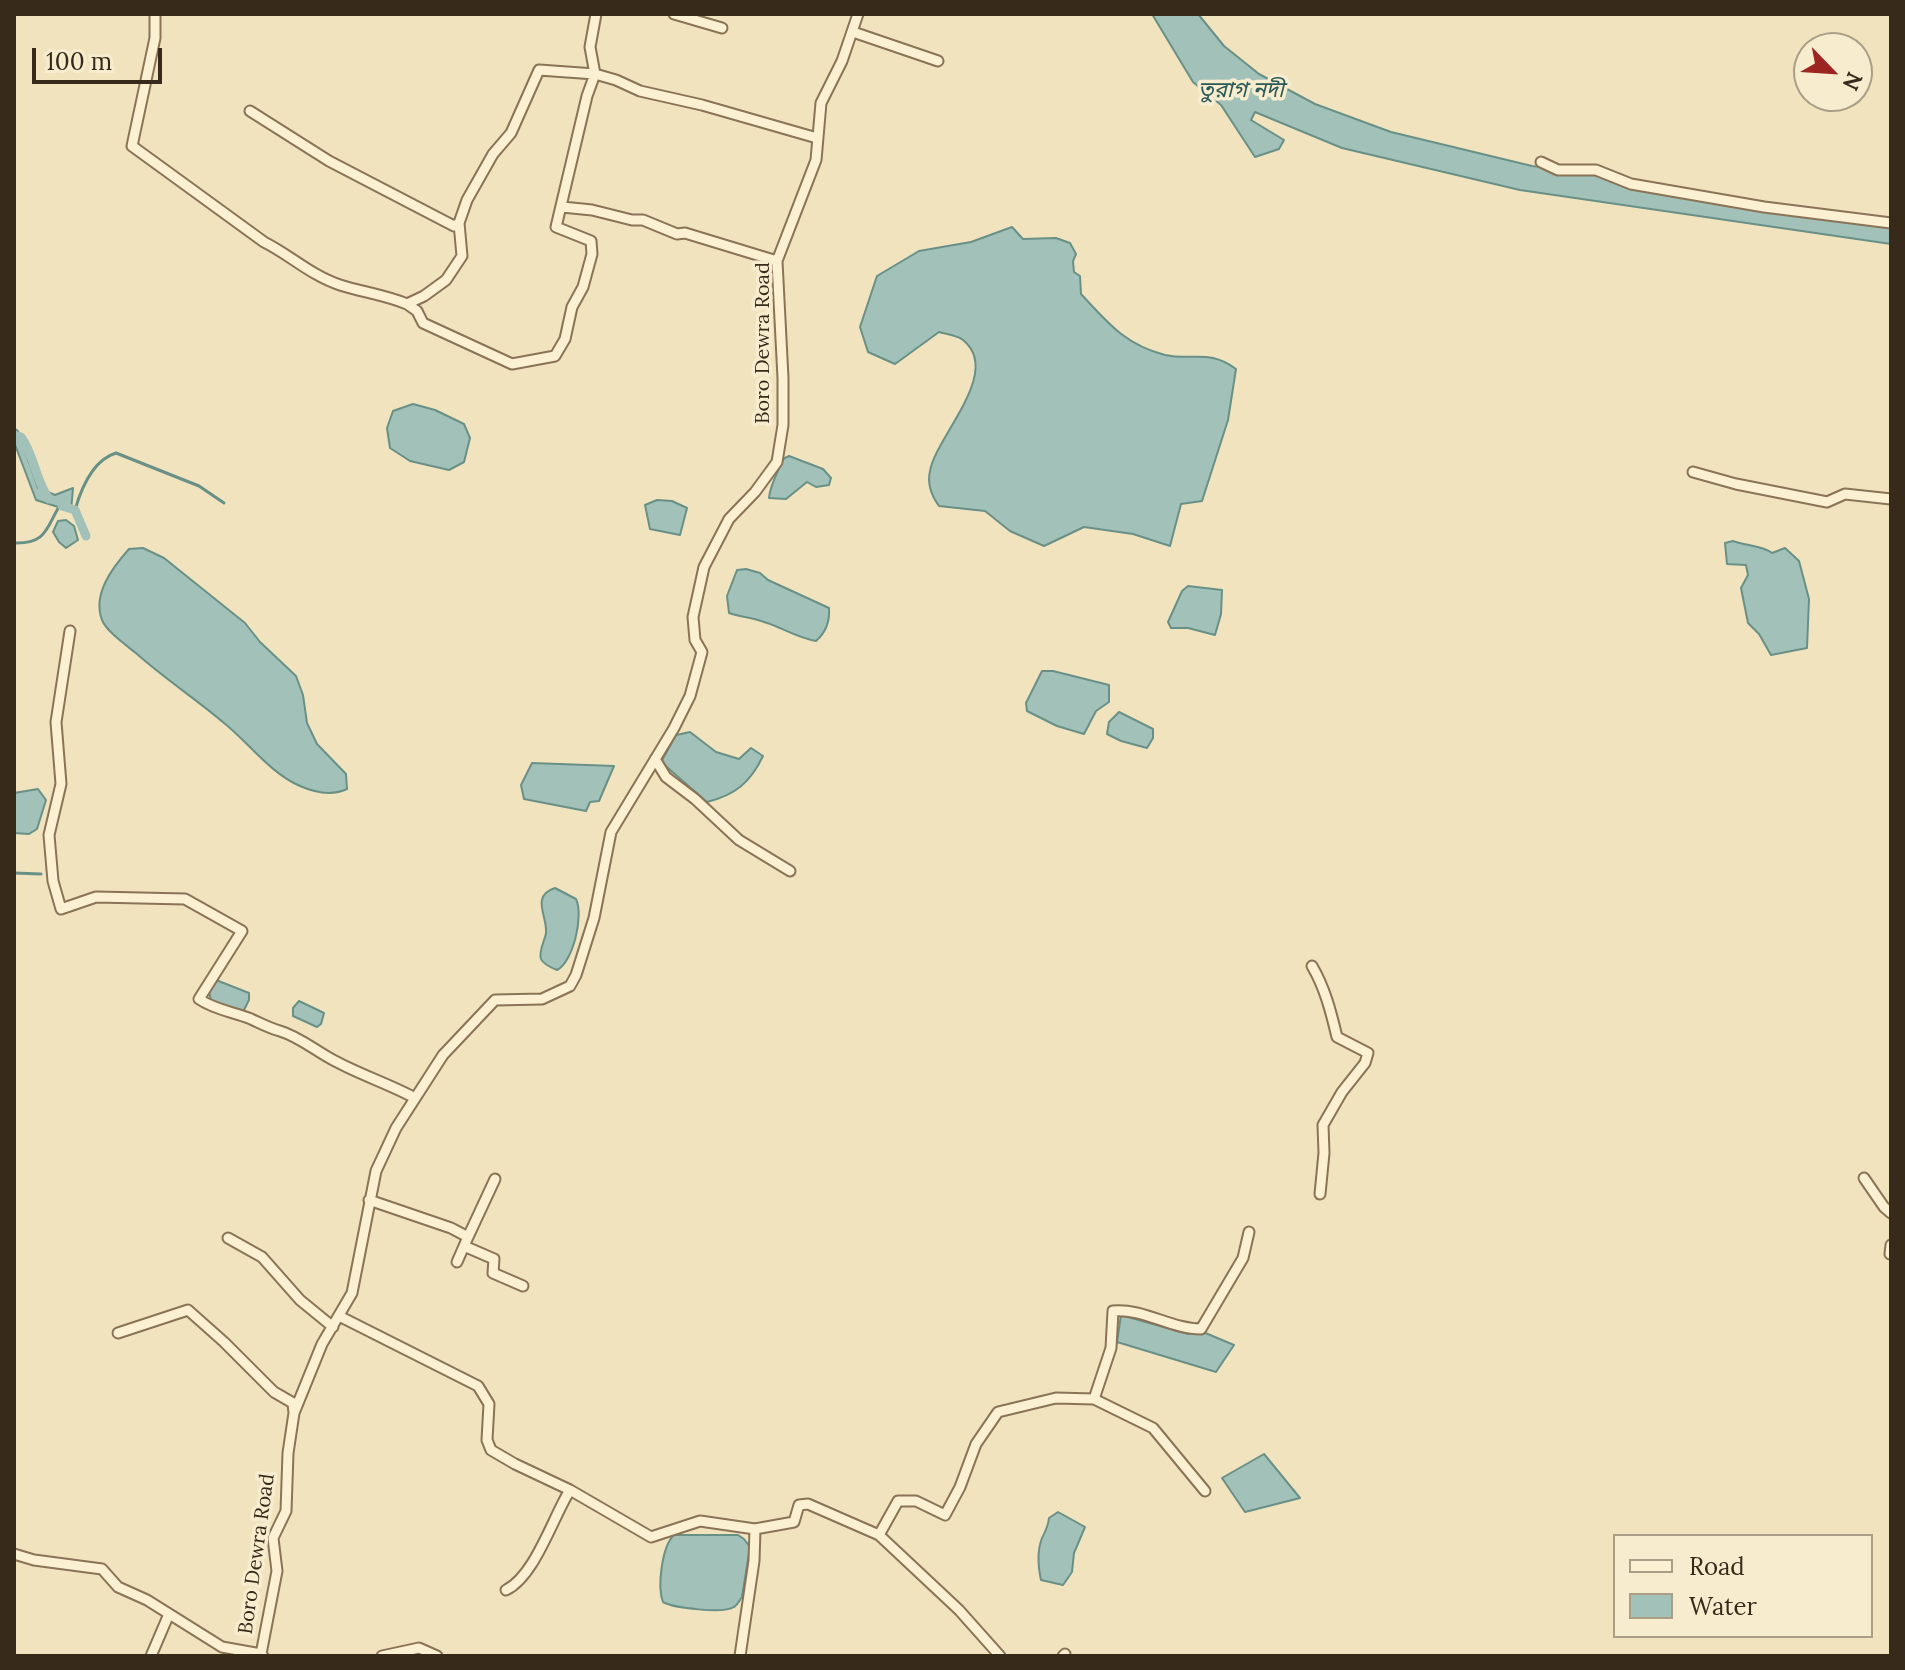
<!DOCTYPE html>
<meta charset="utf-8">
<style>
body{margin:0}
#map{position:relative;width:1905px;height:1670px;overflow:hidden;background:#f0e3be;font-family:Lora,serif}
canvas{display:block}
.frame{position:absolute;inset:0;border:16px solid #382a1b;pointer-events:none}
.legend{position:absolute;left:1613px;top:1534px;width:260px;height:104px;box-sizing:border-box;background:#f7ecce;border:2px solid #ab9e86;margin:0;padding:10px 14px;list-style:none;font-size:24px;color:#382a1b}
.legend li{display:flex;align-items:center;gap:16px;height:40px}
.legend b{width:40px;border:2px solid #ab9e86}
.north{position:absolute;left:1793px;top:32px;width:80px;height:80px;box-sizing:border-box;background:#f7ecce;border:2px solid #ab9e86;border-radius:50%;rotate:115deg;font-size:22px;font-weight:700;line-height:32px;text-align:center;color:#382a1b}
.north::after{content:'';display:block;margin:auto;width:28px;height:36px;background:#9c2422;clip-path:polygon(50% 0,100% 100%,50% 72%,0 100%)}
.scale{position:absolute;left:32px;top:48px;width:130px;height:36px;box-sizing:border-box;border:4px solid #382a1b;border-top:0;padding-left:10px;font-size:24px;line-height:28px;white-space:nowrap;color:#382a1b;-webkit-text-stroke:6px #f7ecce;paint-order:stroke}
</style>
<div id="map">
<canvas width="1905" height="1670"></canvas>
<div class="frame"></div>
<ul class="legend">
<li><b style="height:10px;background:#fbf0d2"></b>Road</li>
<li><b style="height:22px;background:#a2c2b9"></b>Water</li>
</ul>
<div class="north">N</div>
<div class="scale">100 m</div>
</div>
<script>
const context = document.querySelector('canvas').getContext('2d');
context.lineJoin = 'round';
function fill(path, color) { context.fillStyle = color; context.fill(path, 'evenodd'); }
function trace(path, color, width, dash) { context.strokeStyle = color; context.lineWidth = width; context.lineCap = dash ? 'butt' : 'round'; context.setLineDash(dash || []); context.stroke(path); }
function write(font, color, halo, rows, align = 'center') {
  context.font = font + ' Lora,"Noto Sans Bengali",serif'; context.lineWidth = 7; context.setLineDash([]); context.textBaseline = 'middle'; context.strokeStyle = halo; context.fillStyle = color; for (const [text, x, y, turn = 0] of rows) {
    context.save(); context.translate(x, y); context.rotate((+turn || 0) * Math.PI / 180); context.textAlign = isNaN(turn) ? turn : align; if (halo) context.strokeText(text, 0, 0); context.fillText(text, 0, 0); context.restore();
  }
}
const water = new Path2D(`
 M1152 14H1198L1224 46 1259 74 1315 104 1391 132 1532 166 1586 172 1642 190 1891 225V244L1520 190 1342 148 1255 112 1251 120 1284 140 1279 149 1255 157 1221 105 1193 82Z
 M1012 227 1023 239 1056 238 1070 243 1076 254 1073 261 1074 272 1080 276 1081 294C1107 322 1125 345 1165 355 1194 361 1209 349 1236 369L1228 420 1202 501 1181 504 1170 546 1133 534 1084 527 1044 546 1010 531 985 511 939 506C931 495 927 484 930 471 936 436 1003 372 963 340 957 335 946 334 939 332L895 364 868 352 860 327 877 276 919 251 971 242Z
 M413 404 435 410 464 424 470 438 464 462 449 470 410 461 390 448 387 428 393 411Z
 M14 428 18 431 38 488 55 495 73 488 71 511 36 500 14 442Z
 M789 456 823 469 831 478 829 485 816 487 807 482 786 499 769 498C770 485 778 472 783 459Z
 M657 500 672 501 687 508 680 535 650 529 645 505Z
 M66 520 74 526 78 540 66 548 59 542 53 532 58 521Z
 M1733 541C1746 546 1761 545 1772 553L1785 548 1799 561 1809 599 1807 648 1771 655 1759 634 1748 623 1741 588 1748 575 1746 565 1727 564 1725 543Z
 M143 548 164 558 245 623 260 642 296 676 303 695 307 723 317 744 346 774 347 789C332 796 316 793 300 786 270 773 249 743 224 723 196 699 165 679 137 654 126 645 107 632 102 620 92 594 113 567 129 549Z
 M746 569 760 573 768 580 829 608C830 621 825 633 816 641 796 638 780 626 761 621 750 617 740 617 729 613L727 596 737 570Z
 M1188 586 1222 590 1221 614 1215 635 1188 628H1171L1168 622 1182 591Z
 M1042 671H1053L1109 685V702L1096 711 1084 734 1057 726 1027 711 1026 703Z
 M1119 712 1153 729V738L1147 748 1121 741 1107 734 1109 722Z
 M690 732 716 752 739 759 751 748 763 756C750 783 735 795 707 802L661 762 676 735Z
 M532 763 614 766 599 801 590 802 586 811 524 799 521 785Z
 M38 789 46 800 37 829 29 834 14 833V793Z
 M555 888 576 899C584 916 573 962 557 970 552 968 543 964 541 959 538 952 545 940 546 933 548 917 530 896 555 888Z
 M216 980 249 993V1000L243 1012 233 1011 211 1000 209 992Z
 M299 1001 324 1013 321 1024 317 1027 293 1016V1008Z
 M1121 1315 1188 1334 1203 1332 1234 1345 1216 1372 1117 1342Z
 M1264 1454 1300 1498 1245 1512 1222 1478Z
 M1058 1512 1085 1527 1074 1553 1072 1572 1063 1585 1041 1580C1038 1566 1037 1551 1042 1538 1046 1530 1048 1527 1049 1518Z
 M674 1535H738L744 1539 750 1547 742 1597C739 1601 738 1605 734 1607 723 1614 674 1608 663 1602 657 1587 662 1546 674 1535Z`);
fill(water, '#a2c2b9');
trace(water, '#699087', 2);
trace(new Path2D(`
 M75 510C81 489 93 460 116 453L199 486 224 503
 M14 543C47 544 46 528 60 505
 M14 873 41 874`), '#699087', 3);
trace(new Path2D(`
 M14 435 21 437C35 456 35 480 49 499
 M62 506 75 510 86 536`), '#a2c2b9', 9);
const minor = new Path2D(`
 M155 14V38L132 146 264 242C290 255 312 276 340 285 362 292 385 295 407 304L424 296 446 280 462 256 459 223 467 200 493 154 511 133 539 70 595 74 616 80 640 91 702 105 817 138
 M674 14 722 28
 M853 32 938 61
 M250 111 329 161 454 226 459 223
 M1541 162 1558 170H1596L1631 184 1764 207 1891 223
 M562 207 592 210 632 220H643L677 234 685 233 777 261
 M407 304 417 311 423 323 512 364 555 356 565 339 572 307 583 287 592 254 591 241 556 227 587 96 595 74 590 47 596 14
 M1693 472 1736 484 1827 502 1845 494 1891 499
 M70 631 56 722 61 784 49 835 53 881 61 909 96 897 185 899 242 931 199 999C215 1010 234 1012 251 1019 262 1024 269 1028 280 1031 300 1037 317 1052 335 1061 361 1075 389 1084 415 1098
 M655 759 666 777 695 799 739 840 790 871
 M1312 966C1325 988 1331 1012 1337 1037L1368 1053 1365 1063 1342 1092 1323 1125 1324 1153 1320 1194
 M1864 1178 1884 1207 1891 1213
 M369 1200 451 1228 468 1237 457 1262
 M468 1237 495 1179
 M228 1238 262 1257 300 1300 333 1327
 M464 1246 494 1259 493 1273 523 1286
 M1890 1254 1891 1245
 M339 1316 478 1386 489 1404 487 1440 491 1450 515 1464 570 1490 651 1537 700 1521 755 1529 794 1522 799 1505 808 1504 879 1535 898 1501H916L945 1515 960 1487 976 1444 998 1412 1056 1398 1094 1399 1153 1428 1205 1491
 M118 1333 188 1310 224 1342 274 1392 293 1403 294 1413
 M1094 1399 1111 1348 1113 1311C1143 1308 1171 1329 1201 1329L1243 1258 1249 1232
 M879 1535 959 1610 1000 1656
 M14 1554 34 1560 102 1569 118 1587 147 1600 222 1647 261 1654
 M506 1590C535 1576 553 1517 570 1490
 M151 1656 169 1614
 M263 1656 261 1654 277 1571 273 1538 286 1511 288 1453 294 1413 322 1344 352 1293 376 1171 396 1128 443 1055 495 1000 542 999 570 986 576 975 594 918 611 832 674 728 690 696 702 652 695 640 693 617 704 567 729 519 755 492 777 462 783 425V378L777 261 816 160 821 103 842 61 858 14
 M382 1656 419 1648 437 1656
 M740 1656 754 1561 755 1529
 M1063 1656 1065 1654`);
trace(minor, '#8a7356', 13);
trace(minor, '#fbf0d2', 9);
write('20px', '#382a1b', '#f7ecce', [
 ["Boro Dewra Road",763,343,-90],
 ["Boro Dewra Road",257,1554,-82]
]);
write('italic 22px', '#2a5957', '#f7ecce', [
 ["তুরাগ নদী",1241,91]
]);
</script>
